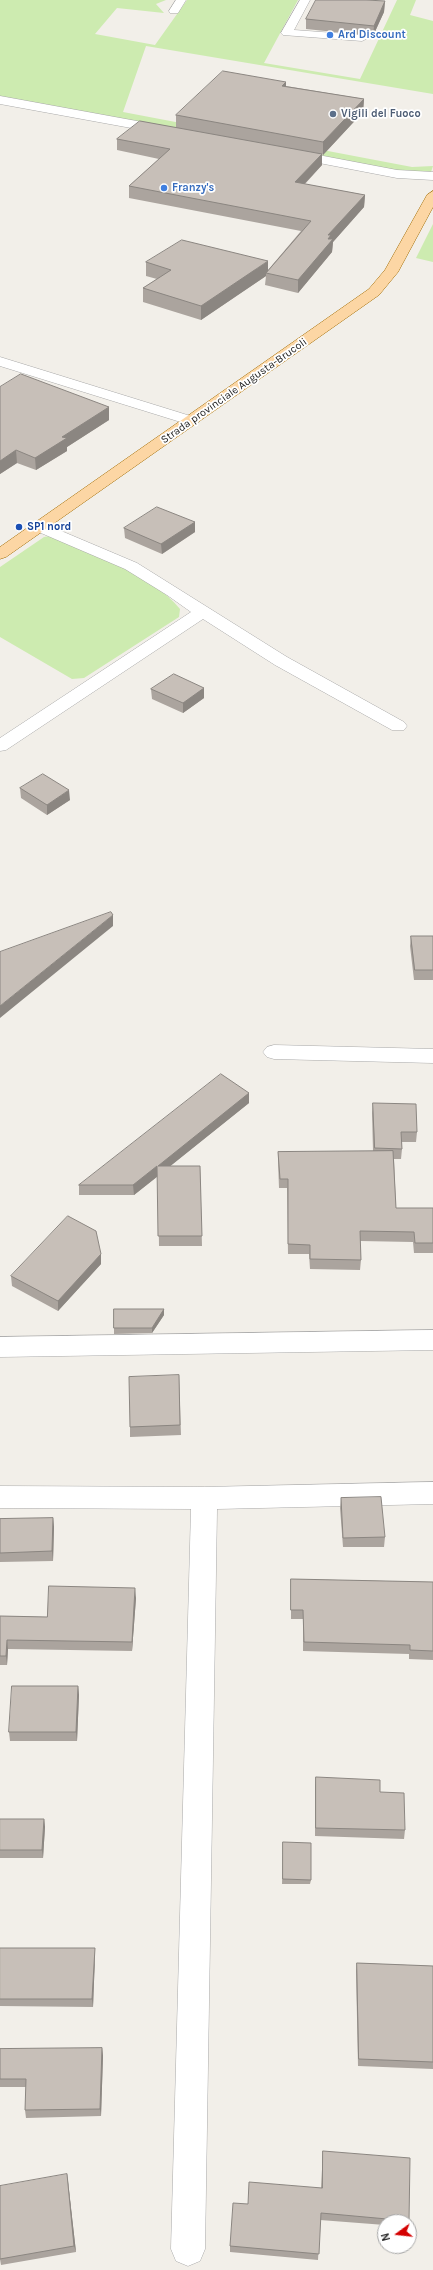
<!DOCTYPE html>
<style>
body{margin:0}
#map{position:relative;width:433px;height:2270px;overflow:hidden;background:#f2efe9;font-family:Karla,sans-serif}
canvas{display:block}
.north{position:absolute;left:377px;top:2214px;width:40px;height:40px;box-sizing:border-box;background:#fff;border:1px solid #a7a7a7;border-radius:50%;rotate:255deg;font-size:11px;font-weight:700;line-height:16px;text-align:center;color:#222}
.north::after{content:'';display:block;margin:auto;width:14px;height:18px;background:#d40000;clip-path:polygon(50% 0,100% 100%,50% 72%,0 100%)}
</style>
<div id="map">
<canvas width="433" height="2270"></canvas>
<div class="north">N</div>
</div>
<script>
const context = document.querySelector('canvas').getContext('2d');
context.lineJoin = 'round';
function fill(path, color) { context.fillStyle = color; context.fill(path, 'evenodd'); }
function trace(path, color, width, dash) { context.strokeStyle = color; context.lineWidth = width; context.lineCap = dash ? 'butt' : 'round'; context.setLineDash(dash || []); context.stroke(path); }
function write(font, color, halo, rows, align = 'center') {
  context.font = font + ' Karla,sans-serif'; context.lineWidth = 3.5; context.setLineDash([]); context.textBaseline = 'middle'; context.strokeStyle = halo; context.fillStyle = color; for (const [text, x, y, turn = 0] of rows) {
    context.save(); context.translate(x, y); context.rotate((+turn || 0) * Math.PI / 180); context.textAlign = isNaN(turn) ? turn : align; if (halo) context.strokeText(text, 0, 0); context.fillText(text, 0, 0); context.restore();
  }
}
fill(new Path2D(`
 M0 0H166L156 4 164 13 117 8 95 34 155 45 187 0H298L264 63 360 79 397 0H416L410 15 433 21V94L146 46 123 112 412 167 433 166 431 172H404L0 96Z
 M433 224V262L416 258Z
 M50 536C92 554 150 572 180 609L179 617 84 678 72 679 0 637V567L44 537Z`), '#cdebb0');
const minor = new Path2D(`
 M176 0H186L178 13H170L169 11Z
 M300 0H310L294 30 362 35 368 38 362 41 283 35 281 33Z
 M0 96 164 126 170 130 164 134 0 104Z
 M292 150 397 170 433 172V180L397 178 288 157 286 154 288 151Z
 M0 357 197 418 199 421 197 424H187L0 366Z
 M40 522 137 563 287 657 404 722 407 726 404 730H392L275 665 203 619 6 750 0 751V738L191 612 167 595 125 569 34 530 32 527 34 524Z
 M274 1045 433 1049V1063L274 1059 267 1057 263 1052 267 1047Z
 M433 1330V1350L0 1357V1337Z
 M433 1482V1504L217 1509 205 2249 200 2261 188 2266 176 2261 171 2249 191 1509 0 1508V1486L204 1487Z`);
const major = new Path2D(`
 M433 191V207L398 272 379 295 6 557 0 559V547L369 289 385 270 427 195Z`);
trace(minor, '#a9a9a9', 1);
trace(major, '#a06b00', 1);
fill(minor, '#fff');
fill(major, '#fcd6a4');
fill(new Path2D(`
 M385 1 384 12 373 36 306 29V19Z
 M286 82V86L364 99 363 112 323 155 322 154V165L305 184 365 195 364 207 333 242 332 252 298 293 265 285 266 276 201 320 143 302V288L157 279 146 276V262L268 270 301 231 129 198V186L159 159 117 150V139L176 127V115Z
 M0 387 109 407V420L67 447V451L36 470 17 463 0 474Z
 M195 522V532L162 554 125 538 124 528Z
 M204 688V698L183 713 152 699 151 689Z
 M20 788 70 800 47 815 21 798Z
 M411 936H433V980H414L410 946Z
 M249 1093V1103L170 1166H200L202 1246H159L158 1176 134 1195H79V1185Z
 M373 1103 417 1132 416 1142H402V1149L401 1159H394L396 1208H433V1253H414L413 1242 360 1241 361 1260 360 1270 310 1269 309 1254H288L287 1188H279L278 1161V1152L373 1151 372 1113Z
 M101 1254V1264L58 1311 12 1286 11 1276Z
 M164 1309V1315L152 1333 114 1334V1328Z
 M179 1375 181 1435 130 1437V1427Z
 M341 1498 385 1537 384 1547H343L340 1508Z
 M53 1518 54 1527 53 1561 0 1562V1519Z
 M291 1579 433 1582V1660L409 1659V1654L303 1651V1619H291Z
 M136 1598 132 1651 8 1649 7 1665H0V1616L47 1617Z
 M78 1686 79 1695 77 1741H10L9 1732Z
 M316 1777 380 1792 405 1830 404 1839 315 1836V1786Z
 M0 1819H44L45 1827 43 1858H0Z
 M283 1847 311 1880 310 1884H282Z
 M0 1948 95 1956 93 2007 0 2006Z
 M357 1963 433 1966V2069L358 2066 356 1971Z
 M102 2048 103 2056 101 2116 26 2118 25 2110 26 2087H0V2049Z
 M323 2151 409 2221V2223V2222H385V2225L320 2220 318 2260 230 2252V2246L248 2204 321 2188Z
 M67 2174 76 2252 1 2265 0 2259Z`), '#aba49e');
fill(new Path2D(`
 M385 1 384 12 373 36 374 26Z
 M286 82V94L282 86Z
 M364 99 363 112 323 155V142Z
 M322 154V165L295 194V182Z
 M365 195 364 207 333 242 332 252 298 293V280L328 235Z
 M268 261V273H266V276L201 320V306Z
 M109 407V420L67 447V451L36 470 35 458 62 437Z
 M16 450 17 463 0 474V461Z
 M195 522V532L162 554 161 544Z
 M204 688V698L183 713V703Z
 M69 790 70 800 47 815V805Z
 M113 915V926L0 1018V1006Z
 M249 1093V1103L158 1176V1166Z
 M157 1166 158 1176 134 1195 133 1185Z
 M101 1254V1264L58 1311V1301Z
 M164 1309V1315L152 1333V1328Z
 M53 1518 54 1527 53 1561 52 1551Z
 M135 1588 136 1598 132 1651V1642Z
 M7 1640 8 1649 7 1665 6 1656Z
 M78 1686 79 1695 77 1741 76 1732Z
 M44 1819 45 1827 43 1858 42 1850Z
 M95 1948V1956L93 2007 92 1999Z
 M102 2048 103 2056 101 2116 100 2109Z
 M67 2174 68 2181 76 2252 74 2246Z`), '#8b8681');
const building = new Path2D(`
 M316 0H366L385 1 374 26 306 19Z
 M223 71 286 82 282 86 364 99 323 142 176 115Z
 M140 121 322 154 295 182 365 195 328 235H331L328 239H333L298 280 266 273 311 221 129 186 170 149 117 139Z
 M182 240 268 261 201 306 143 288 171 270 146 262Z
 M21 374 109 407 62 437 67 438 35 458 16 450 0 461V387Z
 M157 507 195 522 161 544 124 528Z
 M174 674 204 688 183 703 151 689Z
 M43 774 69 790 47 805 20 788Z
 M111 912 113 915 0 1006V952Z
 M411 936H433V970H415Z
 M221 1074 249 1093 158 1166H200L202 1236H158L157 1166 133 1185H79Z
 M373 1103 416 1104 417 1132H401L402 1149 375 1148Z
 M393 1151 396 1208H433V1243H415L414 1232 360 1231 361 1260 310 1259V1245L288 1244V1179H280L278 1152Z
 M68 1216 96 1231 101 1254 58 1301 11 1276Z
 M114 1309H164L152 1328H114Z
 M179 1375 180 1425 130 1427 129 1377Z
 M381 1497 385 1537 343 1538 341 1498Z
 M53 1518 52 1551 0 1553V1519Z
 M291 1579 433 1582V1651L410 1650V1645L304 1642 303 1610H291Z
 M49 1586 135 1588 132 1642 7 1640 6 1656H0V1616L47 1617Z
 M12 1686H78L76 1732H9Z
 M316 1777 380 1780V1792L404 1793 405 1830 316 1828Z
 M0 1819H44L42 1850H0Z
 M283 1842 311 1843V1880L283 1879Z
 M0 1948H95L92 1999H0Z
 M357 1963 433 1966V2062L359 2059Z
 M102 2048 100 2109 25 2110 26 2079H0V2049Z
 M323 2151 410 2158 409 2221 321 2213 319 2254 230 2246 233 2203 248 2204 249 2182 322 2188Z
 M67 2174 74 2246 0 2259V2186Z`);
fill(building, '#c7bfb8');
trace(building, '#8b8681', 1);
for (const [x, y, r, color] of [
 [330,35,4,"#3f7fe0"],
 [333,114,4,"#5c6f8a"],
 [164,188,4,"#3f7fe0"],
 [19,527,4,"#1a4fb4"]
]) { const dot = new Path2D(); dot.arc(x, y, r, 0, 2 * Math.PI); context.fillStyle = color; context.fill(dot); trace(dot, '#fff', 1.5); }
write('bold 11px', '#366cbe', '#fff', [
 ["Ard Discount",338,35],
 ["Franzy's",172,188]
], 'left');
write('bold 11px', '#4e5e75', '#fff', [
 ["Vigili del Fuoco",341,114]
], 'left');
write('11px', '#222', '#fff', [
 ["Strada provinciale Augusta-Brucoli",234,391,-35]
]);
write('bold 11px', '#164399', '#fff', [
 ["SP1 nord",27,527]
], 'left');
</script>
